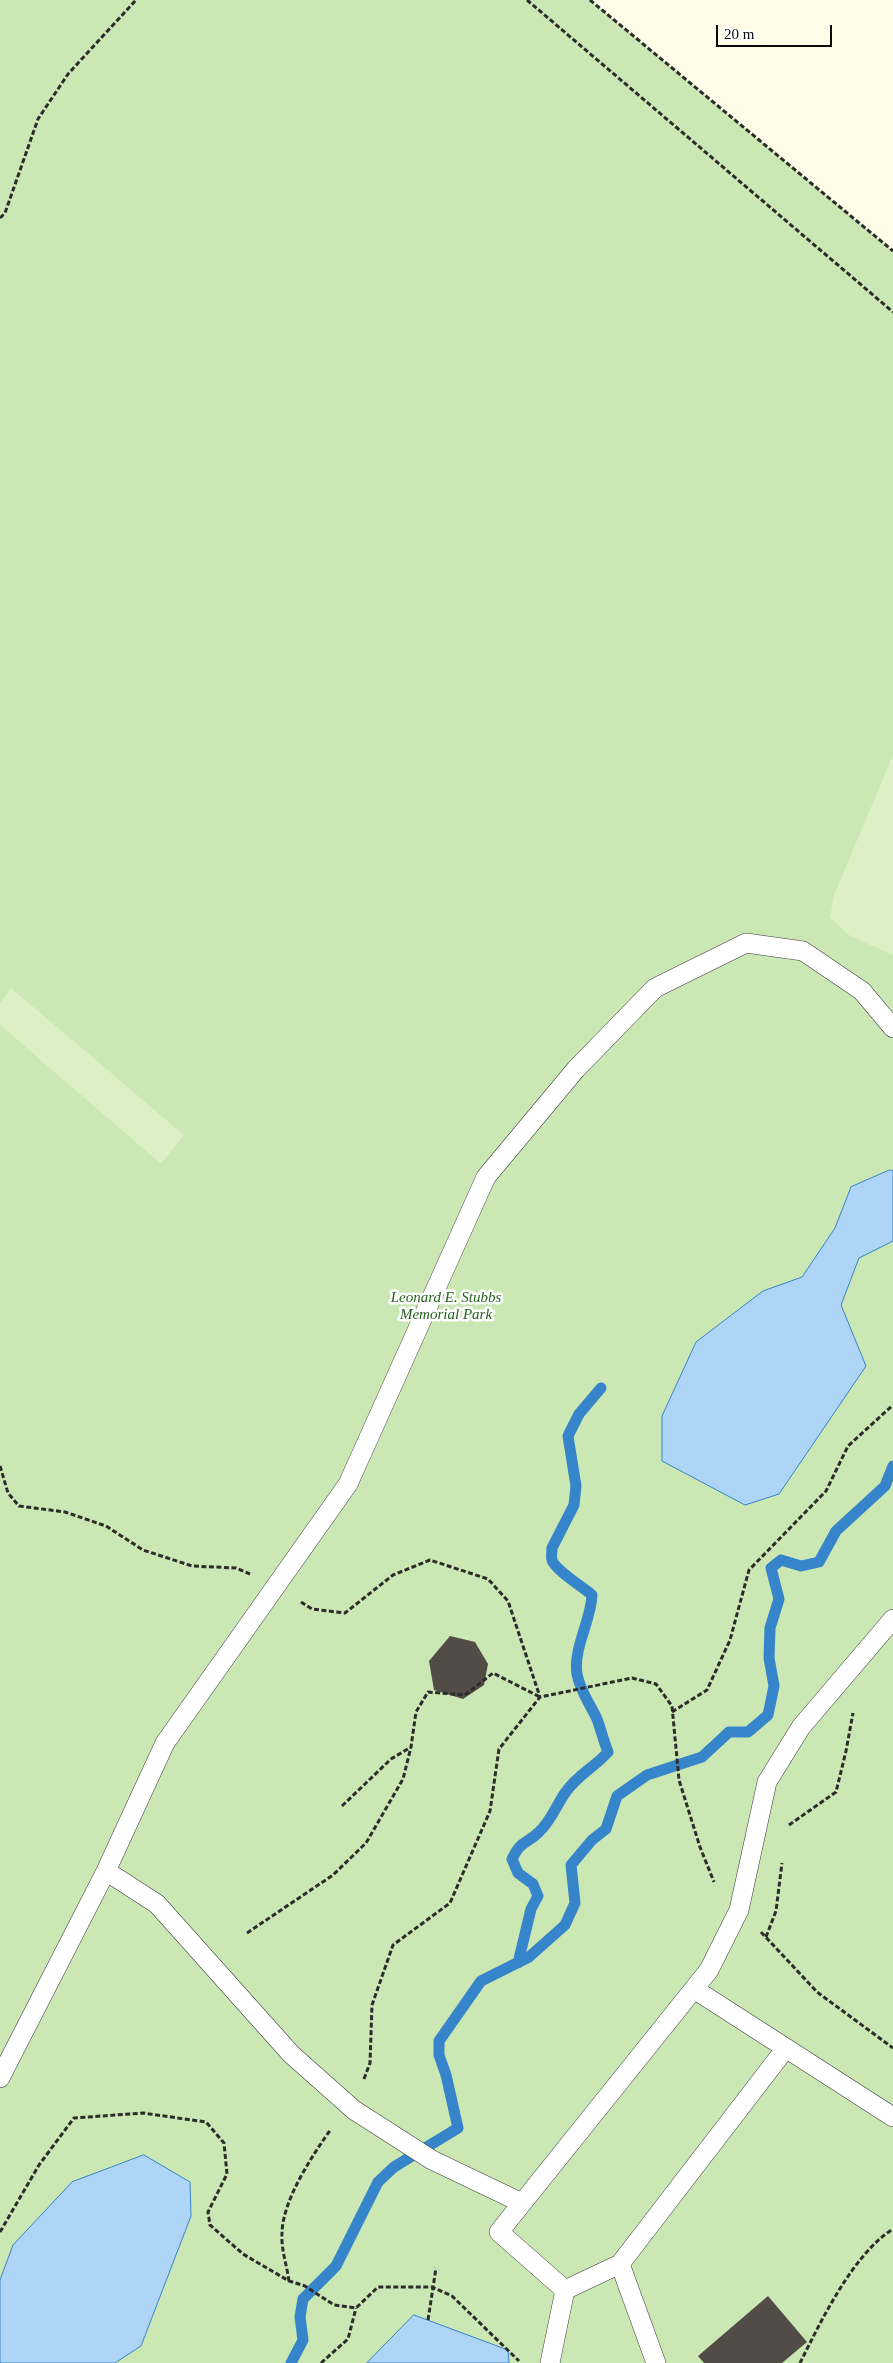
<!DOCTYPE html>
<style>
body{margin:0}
#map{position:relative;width:893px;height:2363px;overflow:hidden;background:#fffce8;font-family:"Times New Roman",serif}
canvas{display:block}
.scale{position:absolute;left:716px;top:25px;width:116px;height:22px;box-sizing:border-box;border:2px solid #0a0a0a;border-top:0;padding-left:6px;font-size:15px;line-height:18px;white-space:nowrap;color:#0a0a0a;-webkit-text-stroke:4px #fff;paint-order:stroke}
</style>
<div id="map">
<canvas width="893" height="2363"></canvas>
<div class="scale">20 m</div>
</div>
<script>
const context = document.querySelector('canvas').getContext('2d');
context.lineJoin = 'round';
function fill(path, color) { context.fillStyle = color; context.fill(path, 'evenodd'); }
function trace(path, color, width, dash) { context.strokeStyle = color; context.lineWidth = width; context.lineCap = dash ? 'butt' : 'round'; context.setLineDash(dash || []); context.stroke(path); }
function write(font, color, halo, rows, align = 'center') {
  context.font = font + ' "Times New Roman",serif'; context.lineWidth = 5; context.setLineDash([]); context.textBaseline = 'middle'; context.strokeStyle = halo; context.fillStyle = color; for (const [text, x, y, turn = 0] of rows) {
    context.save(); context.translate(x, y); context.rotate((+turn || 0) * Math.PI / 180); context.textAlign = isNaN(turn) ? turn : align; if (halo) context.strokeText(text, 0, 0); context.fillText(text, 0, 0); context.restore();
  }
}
fill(new Path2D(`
 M0 0H590L893 251V2363H0Z`), '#cbe7b3');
fill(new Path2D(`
 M893 755V955L850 936 830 918 834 895Z
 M11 988 184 1135 161 1164 0 1025V1003Z`), '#ddefc5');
const water = new Path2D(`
 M890 1170 893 1171V1241L859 1258 841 1305 866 1366 779 1494 745 1505 662 1461V1416L696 1342 763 1291 802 1277 835 1228 851 1187Z
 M144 2155 190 2182 191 2216 141 2346 115 2363H0V2280L13 2245 72 2182Z
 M414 2315 508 2350 509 2363H367Z`);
fill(water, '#aed5f5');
trace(water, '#3685ca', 1);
trace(new Path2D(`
 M518 1963 531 1909 538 1896 533 1884 518 1873 512 1859C522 1839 526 1845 539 1832 551 1821 556 1806 565 1793 578 1774 594 1768 608 1752 604 1742 601 1730 597 1719 590 1704 580 1691 577 1674 573 1648 591 1621 592 1595 583 1587 555 1570 552 1560 551 1557 552 1552 552 1548L574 1505 576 1486 568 1436 579 1414 601 1388
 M291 2363 303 2340 300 2317 303 2299 336 2266 378 2182 394 2167 458 2128 446 2075 439 2055V2041L481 1981 529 1957 565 1925 575 1903 571 1865 592 1840 606 1829 617 1796 647 1775 702 1757 729 1732H748L768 1715 774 1686 769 1658 770 1628 779 1599 771 1568 781 1560 801 1566 819 1562 836 1531 885 1486 893 1466`), '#3685ca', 11);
fill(new Path2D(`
 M450 1636 475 1642 488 1664 484 1685 463 1699 434 1690 429 1661Z
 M768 2296 807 2342 782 2363H704L698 2356Z`), '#524c47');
const service = new Path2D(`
 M106 1871 157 1904 291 2054 354 2110 432 2160 522 2203
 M694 1989 893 2117
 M786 2048 620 2264 565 2290 499 2232 709 1970 739 1910 767 1782 801 1727 893 1619
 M0 2078 106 1871 165 1743 348 1484 486 1177 576 1069 655 988 746 943 803 951 862 991 893 1028
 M620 2264 656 2363
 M550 2363 565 2290`);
trace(service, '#3d3d3d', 20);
trace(new Path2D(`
 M527 0 893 312
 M590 0 893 251
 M0 218 5 213 38 119 68 74 136 0
 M0 1466 8 1493 19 1506 65 1512 106 1526 143 1550 192 1566 236 1568 250 1574
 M301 1602 312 1609 345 1613 393 1575 430 1560 488 1579 508 1601 540 1697
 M672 1712 707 1690 730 1640 749 1570 826 1491 848 1446 893 1405
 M342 1806 391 1759 411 1747
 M789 1825 836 1792 846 1751 853 1713
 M761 1932 817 1992 893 2048
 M247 1933 333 1875 366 1843 403 1779 411 1747 416 1712 428 1692 465 1695 493 1673 540 1697
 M766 1937 776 1911 782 1863
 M364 2079 370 2063 372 2005 393 1945 450 1903 490 1811 499 1749 540 1697 632 1678 656 1684 672 1706 679 1780 700 1847 714 1882
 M0 2232 39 2165 74 2118 143 2113 206 2122 224 2143 227 2174 208 2212 210 2225 243 2254 289 2281 305 2286 334 2305 356 2308 378 2287H432L452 2296 519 2361
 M289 2281C287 2266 281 2249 282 2234 282 2201 312 2156 331 2129
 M428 2320 436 2268
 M321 2363 348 2339 356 2308
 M800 2363C821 2321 853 2254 893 2229`), '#2c2c2c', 3, [5, 2.5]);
trace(service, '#fff', 19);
write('italic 15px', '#26601d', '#fff', [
 ["Leonard E. Stubbs",446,1298],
 ["Memorial Park",446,1315]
]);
</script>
